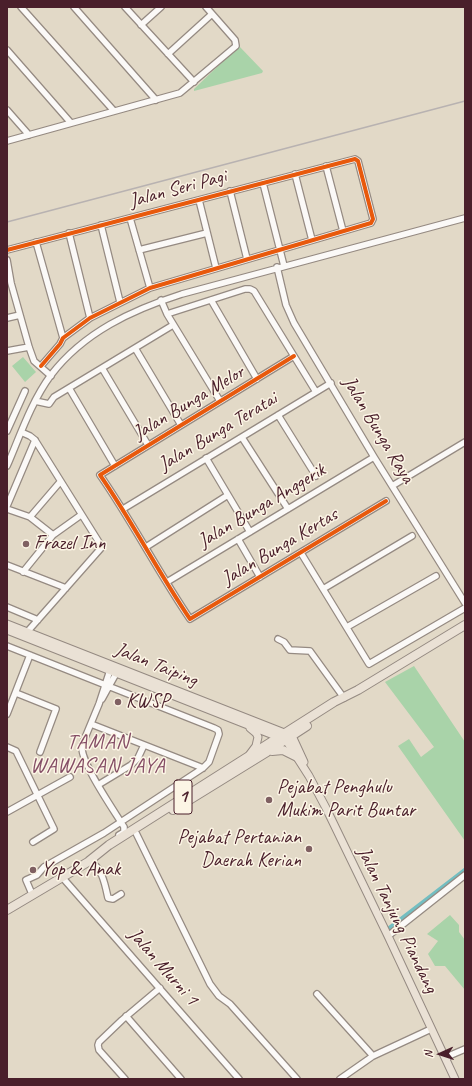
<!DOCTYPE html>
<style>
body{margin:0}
#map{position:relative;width:472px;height:1086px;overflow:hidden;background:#e2d9c7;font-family:Caveat,sans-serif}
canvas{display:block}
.frame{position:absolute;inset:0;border:8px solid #4a1f2b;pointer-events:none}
.north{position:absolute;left:420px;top:1034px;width:40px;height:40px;-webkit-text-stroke:3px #fcf5e5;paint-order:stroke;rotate:267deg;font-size:11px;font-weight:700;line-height:16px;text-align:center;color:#4a1f2b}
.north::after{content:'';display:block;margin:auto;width:14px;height:18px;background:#4a1f2b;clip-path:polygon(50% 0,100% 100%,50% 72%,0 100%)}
</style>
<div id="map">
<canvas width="472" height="1086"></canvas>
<div class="frame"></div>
<div class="north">N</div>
</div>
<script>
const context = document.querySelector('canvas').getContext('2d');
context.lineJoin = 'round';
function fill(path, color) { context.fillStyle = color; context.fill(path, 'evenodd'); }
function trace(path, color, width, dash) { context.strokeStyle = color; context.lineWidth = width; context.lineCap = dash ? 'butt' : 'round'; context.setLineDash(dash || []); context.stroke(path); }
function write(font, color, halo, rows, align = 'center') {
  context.font = font + ' Caveat,sans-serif'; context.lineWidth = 3; context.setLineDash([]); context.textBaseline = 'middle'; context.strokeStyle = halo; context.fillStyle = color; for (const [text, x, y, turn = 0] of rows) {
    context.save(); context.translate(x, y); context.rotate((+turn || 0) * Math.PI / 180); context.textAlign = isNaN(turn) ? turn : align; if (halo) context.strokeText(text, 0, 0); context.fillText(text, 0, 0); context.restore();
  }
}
fill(new Path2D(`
 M239 46 263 71 262 73 194 91V89Z
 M23 357 36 372 25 382 12 366Z
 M414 666 465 742V841L398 746 409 739 421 757 434 747 385 682Z
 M450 915 459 925V932L465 940V990L445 966H435L428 954 438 941 427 934Z`), '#a9d3a9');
trace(new Path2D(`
 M387 930 465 870`), '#73bec1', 4.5);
const minor = new Path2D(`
 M21 7 114 111
 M74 7 156 100
 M125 7 194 82
 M141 25 161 7
 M7 50 71 123
 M168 54 212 14
 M7 110 29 135
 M7 141 180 93 236 46 235 40 206 7
 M326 166 343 231
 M295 174 312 240
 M263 183 284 266
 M230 191 247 259
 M199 200 216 268
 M130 218 150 288
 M101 225 120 302
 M69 233 90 318
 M36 242 63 338
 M7 250 355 159 358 161 373 219 371 223 150 288 90 318 63 338 60 344 41 366
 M139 250 207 233
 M7 260 11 283 29 347 34 361 51 376
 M277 267 286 305 294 323 374 457 465 603
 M161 300 167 314 220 401
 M211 300 257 379
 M167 314 245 289H250L254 291 316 392
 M7 318 20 315
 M135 348 181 425
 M7 351 29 347
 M294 356 100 475C132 521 158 572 190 619L386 501
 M102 368 148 445
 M69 388 115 466
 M35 401 49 404 54 397 173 325
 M278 415 316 476
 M7 431 25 391
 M21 432 30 436 35 440 102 547 28 631
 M243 439 288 509
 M206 458 250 532
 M7 466C20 436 31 402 51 375 84 332 132 310 182 294L465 218
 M392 486 465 442
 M7 506 35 440
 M7 509 30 517 53 535
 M123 509 331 383
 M30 517 60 482
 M238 539 260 577
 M146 547 228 495
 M301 553 369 664 465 608
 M7 565 66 588
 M23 572 53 535 81 515
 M167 582 374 457
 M323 589 412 536
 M7 607 38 620
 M347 627 436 576
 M278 639 284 642 290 650 310 651 344 698
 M7 646 214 728 218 730 219 734 209 762 203 768 104 833 44 867 37 875 26 880 32 894
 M111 667 99 704 82 745C79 761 115 812 124 827V832L119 835
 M16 693 56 709 40 752
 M102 699 118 670
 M7 714 30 655
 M91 724 203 768
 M7 747 16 751 54 829 33 842
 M98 785 131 765 138 758 144 745
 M7 812 70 777
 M136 833 210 984 219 996 230 1004 297 1079
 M89 861C102 867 105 884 108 898L113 899 121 894
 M62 877 239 1079
 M388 936 465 875
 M317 994 373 1056
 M126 1016 181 1079
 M446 1059 451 1055 465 1049
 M125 1079 99 1050 98 1045 99 1042 122 1020 160 988
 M340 1079 373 1056 431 1029`);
const major = new Path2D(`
 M7 624 292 736 304 762
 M7 630 286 740 309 776 326 808 388 936 455 1079
 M250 728 256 733 258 737 256 746 250 754`);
const highway = new Path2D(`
 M272 751 283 750 297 757
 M173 810 267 752 307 726
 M89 861 109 845 334 702 358 690 465 625
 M7 910 93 859`);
trace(minor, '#958a82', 8);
trace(major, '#958a82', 9);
trace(highway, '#958a82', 10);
trace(minor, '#fbf9f7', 5.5);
trace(major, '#eae1d5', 7);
trace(highway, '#eae1d5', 8);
trace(new Path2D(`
 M7 222 465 101`), '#b8b2b1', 1.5);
trace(new Path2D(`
 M7 250 355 159 358 161 373 219 371 223 150 288 90 318 63 338 60 344 41 366
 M294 356 100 475C132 521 158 572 190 619L386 501`), '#e8590c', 4);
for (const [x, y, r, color] of [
 [26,544,4,"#7f6062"],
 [118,702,4,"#7f6062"],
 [269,800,4,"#7f6062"],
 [309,849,4,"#7f6062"],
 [33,870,4,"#7f6062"]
]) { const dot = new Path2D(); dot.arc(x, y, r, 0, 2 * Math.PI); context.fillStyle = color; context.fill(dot); trace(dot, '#fcf5e5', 1.5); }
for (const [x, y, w] of [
 [183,797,18]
]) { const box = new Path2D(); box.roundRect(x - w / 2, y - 17, w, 34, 3); context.fillStyle = '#fcf5e5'; context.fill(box); trace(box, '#4a1f2b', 1); }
write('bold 19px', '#4a1f2b', null, [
 ["1",183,797]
]);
write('20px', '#4a1f2b', '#fcf5e5', [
 ["Jalan Seri Pagi",178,189,-15],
 ["Jalan Bunga Melor",189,403,-31],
 ["Jalan Bunga Raya",378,430,59],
 ["Jalan Bunga Teratai",218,432,-31],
 ["Jalan Bunga Anggerik",262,506,-31],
 ["Jalan Bunga Kertas",280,547,-31],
 ["Jalan Taiping",156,665,22],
 ["Jalan Tanjung Piandang",397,920,64],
 ["Jalan Murni 1",163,967,49]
]);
write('20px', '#4a1f2b', '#fcf5e5', [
 ["Frazel Inn",34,544],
 ["KWSP",126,702],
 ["Pejabat Penghulu",277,788],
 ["Mukim Parit Buntar",277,811],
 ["Pejabat Pertanian",301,838,"right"],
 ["Daerah Kerian",301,861,"right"],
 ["Yop & Anak",41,870]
], 'left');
context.letterSpacing = '1px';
write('21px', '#844d65', '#fcf5e5', [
 ["TAMAN",98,742],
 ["WAWASAN JAYA",98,766]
]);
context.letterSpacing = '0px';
</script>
